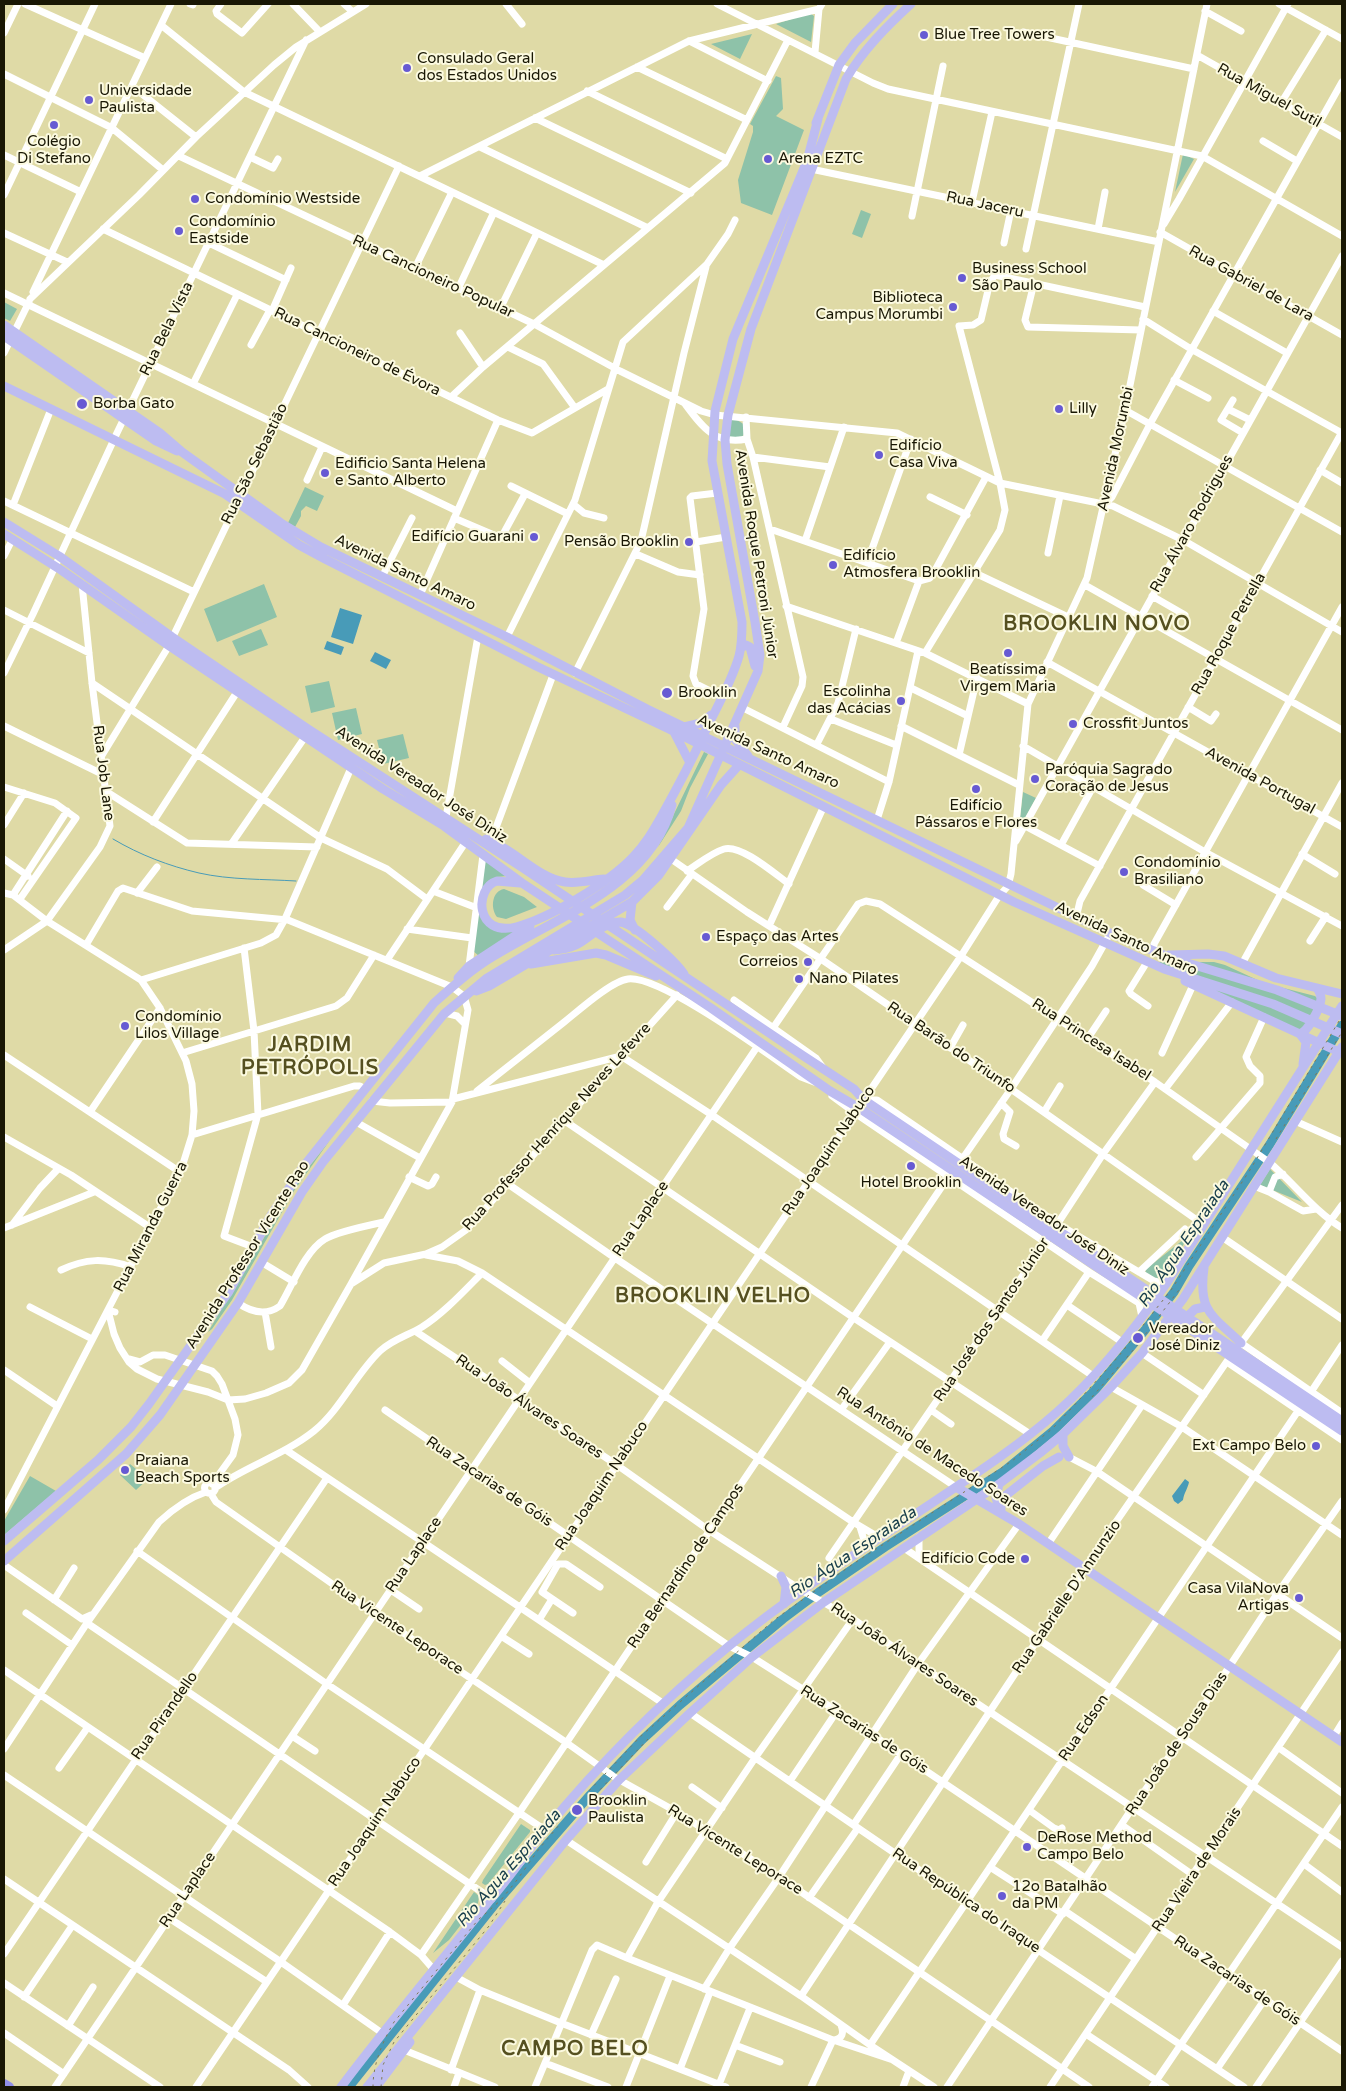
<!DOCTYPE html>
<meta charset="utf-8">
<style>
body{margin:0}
#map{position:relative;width:1346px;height:2091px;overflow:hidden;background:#dfdaa6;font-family:"Varela Round",sans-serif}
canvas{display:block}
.frame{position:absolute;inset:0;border:5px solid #191704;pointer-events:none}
</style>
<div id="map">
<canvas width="1346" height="2091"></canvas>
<div class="frame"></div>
</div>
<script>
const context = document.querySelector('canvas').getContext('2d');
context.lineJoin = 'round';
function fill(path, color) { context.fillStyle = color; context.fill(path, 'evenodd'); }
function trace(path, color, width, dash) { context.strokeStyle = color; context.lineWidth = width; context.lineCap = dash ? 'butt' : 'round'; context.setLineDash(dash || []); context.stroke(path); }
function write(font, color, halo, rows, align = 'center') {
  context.font = font + ' "Varela Round",sans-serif'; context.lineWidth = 4; context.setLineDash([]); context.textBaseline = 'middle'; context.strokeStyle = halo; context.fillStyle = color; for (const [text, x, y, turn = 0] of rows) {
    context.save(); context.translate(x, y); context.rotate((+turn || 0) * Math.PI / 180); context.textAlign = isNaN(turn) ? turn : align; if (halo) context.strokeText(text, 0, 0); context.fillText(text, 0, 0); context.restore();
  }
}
fill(new Path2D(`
 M810 13 814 16 811 42 776 24Z
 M752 34 740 59 711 44Z
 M776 76 781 78 783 109 776 116 804 130 772 215 741 203 738 180 753 132V126L750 124Z
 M1183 154 1194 159 1175 192Z
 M861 210 871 214 862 238 852 234Z
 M4 302 17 309 10 321 4 318Z
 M731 420H737L745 425V433L741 438H729Z
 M305 487 324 496 317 511 306 506 301 511V516L295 527 288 523Z
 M264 584 277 617 217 642 204 609Z
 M261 629 268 645 239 656 232 641Z
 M329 681 335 707 311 713 305 686Z
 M356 708 362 734 338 740 332 713Z
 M403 734 409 758 383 764 377 740Z
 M704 752 708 754 690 788 681 811 658 847Z
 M1023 792 1036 798 1024 820H1022L1020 818Z
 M487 861 506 876 497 877 488 881 481 917C490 932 501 933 517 931L479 956 473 951 485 862Z
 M504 889 524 897 537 907 506 919 497 917C490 908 492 891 504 889Z
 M1156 962H1214L1225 965 1264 983 1315 996 1319 1000 1301 1032Z
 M330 1140 294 1191 232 1300 212 1329 208 1332 297 1182Z
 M1270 1169 1302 1202 1260 1185Z
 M1190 1228 1193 1230 1160 1280 1145 1274 1146 1269 1183 1240Z
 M130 1464 148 1479 136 1490 120 1475Z
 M30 1476 56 1491 4 1535V1521Z
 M521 1824 530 1830V1832L488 1884 485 1885 482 1883 483 1880Z
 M474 1892 479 1896 478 1903 449 1940 433 1953Z`), '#8ec2a9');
fill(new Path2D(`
 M340 608 362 615 353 644 331 637Z
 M327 641 344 647 341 655 324 649Z
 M375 652 391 660 386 669 370 661Z
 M1185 1479 1189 1482C1188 1488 1184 1493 1183 1500L1178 1504 1174 1501 1172 1496Z`), '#489bb8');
trace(new Path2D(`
 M113 839C140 855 169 866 199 873 230 880 264 879 296 881`), '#489bb8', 1);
trace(new Path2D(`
 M349 2087 496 1903 590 1795 642 1740 680 1705 783 1619 819 1592 885 1547 1004 1471 1053 1431 1095 1390 1145 1330 1174 1292 1189 1266 1270 1144 1342 1025`), '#489bb8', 9);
trace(new Path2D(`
 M25 4 145 58
 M190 4 193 5
 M221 4 216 11 217 14 242 33 268 4
 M293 4 320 32
 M344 4 353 12
 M506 4 522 24
 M717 4 873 83 888 89 1202 156 1342 236
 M1279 4 1342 39
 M1205 11 1241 31
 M161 25 244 92 604 265
 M1023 32 1194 69
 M4 33 18 4
 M689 41 768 81
 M815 52 819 9
 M1197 55 1342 137
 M637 67 747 120
 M4 74 112 128 163 170
 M132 86 196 137
 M587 91 727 159
 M1281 103 1326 30
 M535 118 691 193
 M1263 141 1297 161
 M480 147 648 228
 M4 155 81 192
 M179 156 534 324 620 371 701 411 715 415 897 433 1000 483 1113 506 1183 540 1342 632
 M250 157 273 168 278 159
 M811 169 1159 242
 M420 176 689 41 819 9 822 4
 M4 195 95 4
 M972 202 992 112
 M912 216 943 66
 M1164 224 1179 199 1288 4
 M103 229 498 420 532 433 608 389
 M1098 229 1105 192
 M1160 232 1342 335
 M4 233 67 262
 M209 243 286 280
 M1004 243 1011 210
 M1026 249 1079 4
 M415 268 452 192
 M1034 283 1025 320 1028 327 1141 330
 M458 289 494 212
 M33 292 171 4
 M4 293 457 511
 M30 299 139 195 196 137 274 65 296 47 366 4
 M500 309 537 233
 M272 311 291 268
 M1213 311 1287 353
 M1143 319 1191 349 1342 433
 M460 333 483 367
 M251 345 270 310
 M508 347 543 364 575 408
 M4 353 29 302
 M1174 380 1208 398
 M193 384 237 295
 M451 397 483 367 725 163 788 40
 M1233 400 1221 420 1243 433
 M685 404C703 428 715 445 747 439
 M1228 409 1250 420
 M1125 410 1342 532
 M746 417 747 439 753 457 803 677 802 686 783 727
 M753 457 830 467
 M1320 470 1342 483
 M307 480 322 447
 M511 486 568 514
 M717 493 692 496 690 498 704 609 693 676 696 684 722 697
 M930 497 967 515
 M4 501 194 592
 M573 504 584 513 604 518
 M1105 504 1112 497 1150 424 1342 82
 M13 505 51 409
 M454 518 501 538 525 494
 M770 529 919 581
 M805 541 844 427
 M696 542 726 537
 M1048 553 1060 496
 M636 554 678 572 700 575
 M4 556 12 540
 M867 563 911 439
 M975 573 1068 617
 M382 577 412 518
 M1085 585 1342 730
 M420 595 498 420
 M1152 596 1185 615
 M786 606 925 653 1028 704
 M4 610 89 653
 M507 637 575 500 623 342 707 264 728 234 735 220
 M896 643 919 581 930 578 933 574 986 477
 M925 653 1000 530 1005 510 1000 483 959 326 973 325 981 320 990 282 995 275 1145 307
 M1047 662 1342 827
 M4 673 33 614 116 435 306 40
 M575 673 641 541 684 353 706 267
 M92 683 321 838 387 869 427 899
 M911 688 968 716
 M1188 707 1211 721 1216 714
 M743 708 889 782
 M831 719 896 745
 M4 726 104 775
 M901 726 1019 785
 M817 744 838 703 856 629
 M1023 746 1205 852 1342 926
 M959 755 977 678
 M101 757 167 649 399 166
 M4 787 55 803 76 818 20 899
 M107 792 187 843 317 847
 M446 817 478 636
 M877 820 889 782 918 651
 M153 822 237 692
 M4 825 24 793
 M1025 826 1100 866
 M491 841 553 675
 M1016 841 1342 256
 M232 843 305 737
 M1061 845 1093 787
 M1302 854 1335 874
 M4 859 28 876
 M671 859 747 912 821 959 1011 1089 1204 1225
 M687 871C698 864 711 853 724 849 741 844 775 874 789 884
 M1143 885 1176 905
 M433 891 477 908
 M4 893 13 895 47 921 141 980 160 1008 186 1061 192 1084 194 1111 192 1135 182 1167 4 1510
 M137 893 157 867
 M13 895 67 811
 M667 907 692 874
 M1076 918 1080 901 1342 432
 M769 926 823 808
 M407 929 472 938
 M1310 941 1326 916
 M86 945 118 891 123 888 192 911 288 920 452 987 464 996 468 1010 452 1102 351 1284
 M244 948 254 1031 258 1114 224 1236 253 1247
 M4 950 47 921 100 847 110 826 92 683 82 584
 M1154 951V944L1342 607
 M387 960 465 843
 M1147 962 1129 991 1131 994 1148 1006
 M1243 962 1342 783
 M469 966 483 855
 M141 980 261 943 276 935 285 919 351 768
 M734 1000 816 1058 824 1069
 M445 1013 457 1016 465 1024
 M773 1028 858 904 866 901 880 904 1155 1082 1269 1162C1294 1183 1313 1210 1342 1228
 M1088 1038 1106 1011
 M950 1048 963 1025
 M182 1053 336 1006 347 998 374 955
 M1162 1053 1193 985
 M4 1055 180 1172
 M1165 1089 1232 1002
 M477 1091C505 1069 534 1046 563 1023 577 1012 611 981 628 979 661 975 770 1056 801 1077L814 1082
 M832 1096 855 1113 1089 1272 1139 1303 1142 1317
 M453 1099 621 1056 712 1115 1093 1376
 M864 1100H877L1058 1224 1154 1281 1166 1284
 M372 1101 390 1103 452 1102
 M1001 1103 1010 1112 1003 1134 1004 1139 1016 1146
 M90 1112 160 1008
 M1044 1112 1060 1086
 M565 1121 854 1318 1030 1434
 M1295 1121 1342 1142
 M356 1122 420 1158
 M192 1135 354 1086H360L365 1089
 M4 1137 71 1175 151 1228
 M1196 1157 1260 1083V1076L1250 1066 1246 1057 1264 1017
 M963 1158 1011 1089 1092 966 1107 939
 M409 1177 428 1186 432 1184 436 1177
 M508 1184 615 1258 956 1487
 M1254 1186 1269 1192 1303 1211 1316 1209
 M1269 1192 1275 1177 1283 1174
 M12 1225 40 1188 58 1169
 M4 1228 94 1192
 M1222 1237 1342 1319
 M426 1255 458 1261 482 1273 853 1522 880 1538
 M261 1262 294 1282
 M61 1270C86 1258 105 1258 131 1267
 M1139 1272 1185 1229
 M238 1303C251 1312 266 1316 280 1306 292 1286 305 1251 325 1239 336 1232 370 1225 384 1222
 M1067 1305 1122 1342
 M30 1307 92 1339
 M115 1312 108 1310 114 1334 120 1348 129 1362 137 1369 157 1379 208 1392 228 1400 245 1399 266 1393 289 1383 302 1370 351 1284 384 1263 426 1254 442 1247 466 1230 677 995
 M265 1312 271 1347
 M415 1331 617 1465 710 1531 801 1590 853 1619 918 1664 1342 1947
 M1042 1341 1089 1272
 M1241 1343 1342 1413
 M1239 1346 1342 1205
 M1142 1353 1204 1395
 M129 1359 140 1362 153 1355H165L212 1371 217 1376 222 1384 235 1419 238 1435 233 1455 212 1484
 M502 1361 530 1383
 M1227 1362 1342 1440
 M4 1370 57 1406
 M1111 1387 1182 1427 1342 1535
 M1311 1392 1342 1345
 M385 1410 729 1646 752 1657 837 1711 1342 2051
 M841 1410 890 1342
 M931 1410 951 1424
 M286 1450 664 1704
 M1069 1457 1096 1471 1342 1638
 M204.5 1488a5.5 5.5 0 1 1 11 0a5.5 5.5 0 1 1-11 0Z
 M215 1488C246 1466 284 1455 314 1431 341 1409 355 1375 380 1351 393 1339 407 1336 422 1327 444 1313 464 1291 482 1273
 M211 1494 216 1502 375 1614 567 1743 616 1778 677 1812 779 1877 1089 2087
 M860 1527 864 1540 860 1551
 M919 1537V1550L923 1560
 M1048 1544 1142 1405
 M904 1548 1342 1846
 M137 1551 327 1684 545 1830
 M829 1558 1043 1246 1103 1154 1155 1082
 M4 1565 82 1619 91 1615
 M391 1590 419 1609
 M54 1600 74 1568
 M26 1613 72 1645
 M573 1613 542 1592 558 1564H566L600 1587
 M539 1620 552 1599
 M87 1623 492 1899
 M501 1636 529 1654
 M4 1670 390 1932 421 1955 434 1970
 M690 1713 966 1902 1244 2087
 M292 1736 315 1751
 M1334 1736 1342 1723
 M1279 1748 1342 1793
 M4 1749 87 1623 159 1522C173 1509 188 1498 206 1492
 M59 1768 88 1727
 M4 1775 281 1962 382 2033
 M790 1781 837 1711
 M692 1787 722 1808
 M1029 1810 1054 1828 1059 1830 1062 1828
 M854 1824 901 1754
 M1122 1825 1193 1875
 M566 1840 801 1996 870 2045 934 2087
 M646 1862 677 1812
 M1304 1864 1342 1892
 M990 1867 1063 1914
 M4 1879 289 2070 308 2087
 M809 1898 858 1828
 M1065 1911 1136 1959
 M169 1918 267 1982
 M4 1954 327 1478
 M421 1955 519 1813 949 1176
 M627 1958 658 1902 755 1758 853 1619
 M456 1977 480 1990 561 2023 726 2087
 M4 1983 160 2087
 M704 1989 729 1949 779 1877 918 1664 1019 1524
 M801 1996 1109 1532 1232 1354
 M24 1997 72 1926
 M343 2005 390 1932
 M68 2026 93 1987
 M4 2033 64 2074
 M1086 2034 1166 2087
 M591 2035 616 1979
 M833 2040C843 2039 844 2033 841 2025
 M735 2045 780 2062
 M870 2045 1298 1411
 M404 2050 495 2087
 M545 2063 608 2087
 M680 2069 710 1992
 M1217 2069 1265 1999
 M451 2070 480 1990
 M55 2087 757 1047
 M196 2087 961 956 999 896 1008 886 1011 874 1028 704 1087 578 1125 410 1207 4
 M454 2087 459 2073
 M535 2087 592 1950 597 1945 627 1958 833 2040 893 2060
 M626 2087 670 1976
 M718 2087 750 2008
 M811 2087 833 2040
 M903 2087 909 2071
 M947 2087 1133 1807 1183 1737 1277 1594 1342 1501
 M1050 2087 1342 1652
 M1152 2087 1342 1807
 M1256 2087 1342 1961`), '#fff', 7);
trace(new Path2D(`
 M816 123 839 65 855 43 893 4
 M4 325 160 433 182 452 281 523 321 547 507 637 647 709 1110 933 1171 958 1277 990 1342 1016
 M4 336 156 441 177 451
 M4 386 225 494 299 545 325 559 536 666 669 729 1014 902 1164 969 1273 1004 1342 1034
 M4 522 59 556 172 637 308 729 523 868 802 1055 854 1089 864 1100 1342 1421
 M4 534 61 570 168 645 383 789 444 826 522 883 711 1008 830 1091 859 1108 1342 1431
 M741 648 746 645 750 647 755 666
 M735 726V739L748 756
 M684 727 701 723 711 715
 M674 732 690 763
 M486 839C513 848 537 878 565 882 578 884 591 880 604 879
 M520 883 497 881C474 888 475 937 516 927 550 918 608 883 633 857 645 845 653 831 661 817 676 790 690 764 703 736 715 710 731 684 739 656 742 645 742 634 742 622L712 461 715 411 733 339 807 161 818 119
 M632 902 630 920 635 930
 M554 950C585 948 586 933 610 924 613 922 617 922 621 922 636 925 675 961 684 974
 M1169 955 1208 954 1224 956 1276 978 1342 994
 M531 964 596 953 606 955 656 976
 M458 978 469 966 530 926
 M1185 981 1339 1052
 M476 991 489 986 632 902 659 875 721 785 739 765
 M1300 1034C1308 1031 1320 1009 1321 999 1321 995 1319 991 1317 988
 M1300 1034 1306 1042 1303 1064
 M1204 1268C1198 1312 1212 1315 1241 1343
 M1183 1321 1195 1309 1205 1307
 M1063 1434V1446L1069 1457
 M999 1484 996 1497 999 1510
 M956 1487 1019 1524 1342 1742
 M1001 1513V1502L1005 1496 1043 1466 1059 1457
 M4 1541 98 1460 131 1427 149 1404 228 1293 270 1217 303 1167 434 1003C453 986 472 969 494 956 557 917 652 885 672 805
 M4 1561 126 1454 160 1415 238 1303 302 1192 323 1162 444 1014 487 978 625 895 643 880 688 828 758 671 760 655 755 622 727 464 725 440 728 415 751 329 846 79C863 50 886 27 911 4
 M781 1576 786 1587 784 1604
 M341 2087C389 2023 440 1963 490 1900 509 1878 525 1854 544 1831 599 1764 662 1701 729 1646 797 1590 871 1544 944 1495 983 1469 1022 1443 1057 1412 1099 1375 1134 1330 1166 1284L1342 1006
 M367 2087 566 1840 619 1780 690 1713 752 1657 824 1602 999 1484 1040 1453 1063 1434 1111 1387 1142 1353 1183 1299 1342 1047
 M376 2087 410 2042`), '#bdbcf1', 9);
trace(new Path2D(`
 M4 2084 9 2087`), '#918fe8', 10);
trace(new Path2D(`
 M1276 1139 1342 1032
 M1092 1397 1135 1348 1179 1290
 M589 1791 640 1737 774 1620 853 1564 1012 1461 1052 1429 1070 1410 1118 1357 1171 1290 1250 1170 1342 1016
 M595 1795 648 1739
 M373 2087C373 2064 382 2043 394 2022L478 1920 501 1900 517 1880 539 1849 560 1824
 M381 2087 383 2065 394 2042 489 1926 505 1901`), '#7f7b57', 1, [2.5, 5]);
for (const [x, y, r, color] of [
 [924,35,5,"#675ad3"],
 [407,68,5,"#675ad3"],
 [89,100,5,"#675ad3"],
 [54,125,5,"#675ad3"],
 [768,159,5,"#675ad3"],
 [195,199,5,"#675ad3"],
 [179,231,5,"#675ad3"],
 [962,278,5,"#675ad3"],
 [953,307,5,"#675ad3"],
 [82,404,6,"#675ad3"],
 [1059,409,5,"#675ad3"],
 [879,455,5,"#675ad3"],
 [325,473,5,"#675ad3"],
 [534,537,5,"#675ad3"],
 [689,542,5,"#675ad3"],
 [833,565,5,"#675ad3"],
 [1008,653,5,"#675ad3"],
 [667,693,6,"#675ad3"],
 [901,701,5,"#675ad3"],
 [1073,724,5,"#675ad3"],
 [1035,779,5,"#675ad3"],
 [976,789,5,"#675ad3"],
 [1124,872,5,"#675ad3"],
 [706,937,5,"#675ad3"],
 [808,962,5,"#675ad3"],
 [799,979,5,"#675ad3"],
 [125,1026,5,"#675ad3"],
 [911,1166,5,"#675ad3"],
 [1138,1338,6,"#675ad3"],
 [1316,1446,5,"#675ad3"],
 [125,1470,5,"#675ad3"],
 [1025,1559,5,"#675ad3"],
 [1299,1598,5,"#675ad3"],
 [577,1810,6,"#675ad3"],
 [1027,1847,5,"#675ad3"],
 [1002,1896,5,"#675ad3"]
]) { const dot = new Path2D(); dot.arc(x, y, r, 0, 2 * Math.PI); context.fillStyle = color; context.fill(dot); trace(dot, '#fcfae0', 2); }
write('15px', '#191704', '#fcfae0', [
 ["Blue Tree Towers",934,35],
 ["Consulado Geral",417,59],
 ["dos Estados Unidos",417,76],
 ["Universidade",99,91],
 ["Paulista",99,108],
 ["Colégio",54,142,"center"],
 ["Di Stefano",54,159,"center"],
 ["Arena EZTC",778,159],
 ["Condomínio Westside",205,199],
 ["Condomínio",189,222],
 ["Eastside",189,239],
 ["Business School",972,269],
 ["São Paulo",972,286],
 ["Biblioteca",943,298,"right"],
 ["Campus Morumbi",943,315,"right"],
 ["Borba Gato",93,404],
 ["Lilly",1069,409],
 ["Edifício",889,446],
 ["Casa Viva",889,463],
 ["Edificio Santa Helena",335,464],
 ["e Santo Alberto",335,481],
 ["Edifício Guarani",524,537,"right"],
 ["Pensão Brooklin",679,542,"right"],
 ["Edifício",843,556],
 ["Atmosfera Brooklin",843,573],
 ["Beatíssima",1008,670,"center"],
 ["Virgem Maria",1008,687,"center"],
 ["Escolinha",891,692,"right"],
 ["das Acácias",891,709,"right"],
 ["Brooklin",678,693],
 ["Crossfit Juntos",1083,724],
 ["Paróquia Sagrado",1045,770],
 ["Coração de Jesus",1045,787],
 ["Edifício",976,806,"center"],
 ["Pássaros e Flores",976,823,"center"],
 ["Condomínio",1134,863],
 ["Brasiliano",1134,880],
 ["Espaço das Artes",716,937],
 ["Correios",798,962,"right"],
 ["Nano Pilates",809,979],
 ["Condomínio",135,1017],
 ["Lilos Village",135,1034],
 ["Hotel Brooklin",911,1183,"center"],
 ["Vereador",1149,1329],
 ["José Diniz",1149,1346],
 ["Ext Campo Belo",1306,1446,"right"],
 ["Praiana",135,1461],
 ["Beach Sports",135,1478],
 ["Edifício Code",1015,1559,"right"],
 ["Casa VilaNova",1289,1589,"right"],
 ["Artigas",1289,1606,"right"],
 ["Brooklin",588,1801],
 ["Paulista",588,1818],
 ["DeRose Method",1037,1838],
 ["Campo Belo",1037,1855],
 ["12o Batalhão",1012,1887],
 ["da PM",1012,1904]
], 'left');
write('15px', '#191704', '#fcfae0', [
 ["Rua Miguel Sutil",1269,96,29],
 ["Rua Jaceru",985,205,12],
 ["Rua Cancioneiro Popular",433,277,25],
 ["Rua Gabriel de Lara",1251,284,29],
 ["Rua Bela Vista",167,329,-64],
 ["Rua Cancioneiro de Évora",357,352,26],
 ["Avenida Morumbi",1116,449,-78],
 ["Rua São Sebastião",255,464,-64],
 ["Rua Álvaro Rodrigues",1192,524,-61],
 ["Avenida Roque Petroni Júnior",756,554,81],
 ["Avenida Santo Amaro",405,573,26],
 ["Rua Roque Petrella",1229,634,-61],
 ["Avenida Santo Amaro",768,752,25],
 ["Rua Job Lane",103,773,83],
 ["Avenida Portugal",1260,781,29],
 ["Avenida Vereador José Diniz",421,785,33],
 ["Avenida Santo Amaro",1126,939,25],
 ["Rua Princesa Isabel",1091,1040,33],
 ["Rua Barão do Triunfo",951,1048,34],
 ["Rua Professor Henrique Neves Lefevre",557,1127,-48],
 ["Rua Joaquim Nabuco",829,1151,-56],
 ["Avenida Vereador José Diniz",1044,1216,34],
 ["Rua Laplace",641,1219,-56],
 ["Rua Miranda Guerra",151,1227,-63],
 ["Avenida Professor Vicente Rao",248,1255,-58],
 ["Rua José dos Santos Júnior",992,1320,-56],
 ["Rua João Álvares Soares",529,1407,34],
 ["Rua Antônio de Macedo Soares",932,1452,33],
 ["Rua Zacarias de Góis",489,1482,34],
 ["Rua Joaquim Nabuco",602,1486,-56],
 ["Rua Laplace",414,1555,-56],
 ["Rua Bernardino de Campos",686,1566,-56],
 ["Rua Gabrielle D'Annunzio",1067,1597,-56],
 ["Rua Vicente Leporace",397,1628,34],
 ["Rua João Álvares Soares",904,1655,34],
 ["Rua Pirandello",165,1716,-55],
 ["Rua Edson",1084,1728,-56],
 ["Rua Zacarias de Góis",864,1730,33],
 ["Rua João de Sousa Dias",1177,1744,-56],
 ["Rua Joaquim Nabuco",375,1822,-56],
 ["Rua Vicente Leporace",735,1850,32],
 ["Rua Vieira de Morais",1197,1870,-56],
 ["Rua Laplace",188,1890,-56],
 ["Rua República do Iraque",966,1901,34],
 ["Rua Zacarias de Góis",1237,1981,34]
]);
write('italic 16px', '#183e4b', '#fcfae0', [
 ["Rio Água Espraiada",1184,1244,-56],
 ["Rio Água Espraiada",853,1553,-34],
 ["Rio Água Espraiada",509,1869,-49]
]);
context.letterSpacing = '1px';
write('bold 20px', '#555020', '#fcfae0', [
 ["BROOKLIN NOVO",1097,625],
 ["JARDIM",310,1046],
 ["PETRÓPOLIS",310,1069],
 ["BROOKLIN VELHO",713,1297],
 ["CAMPO BELO",575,2050]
]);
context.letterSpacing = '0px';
</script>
